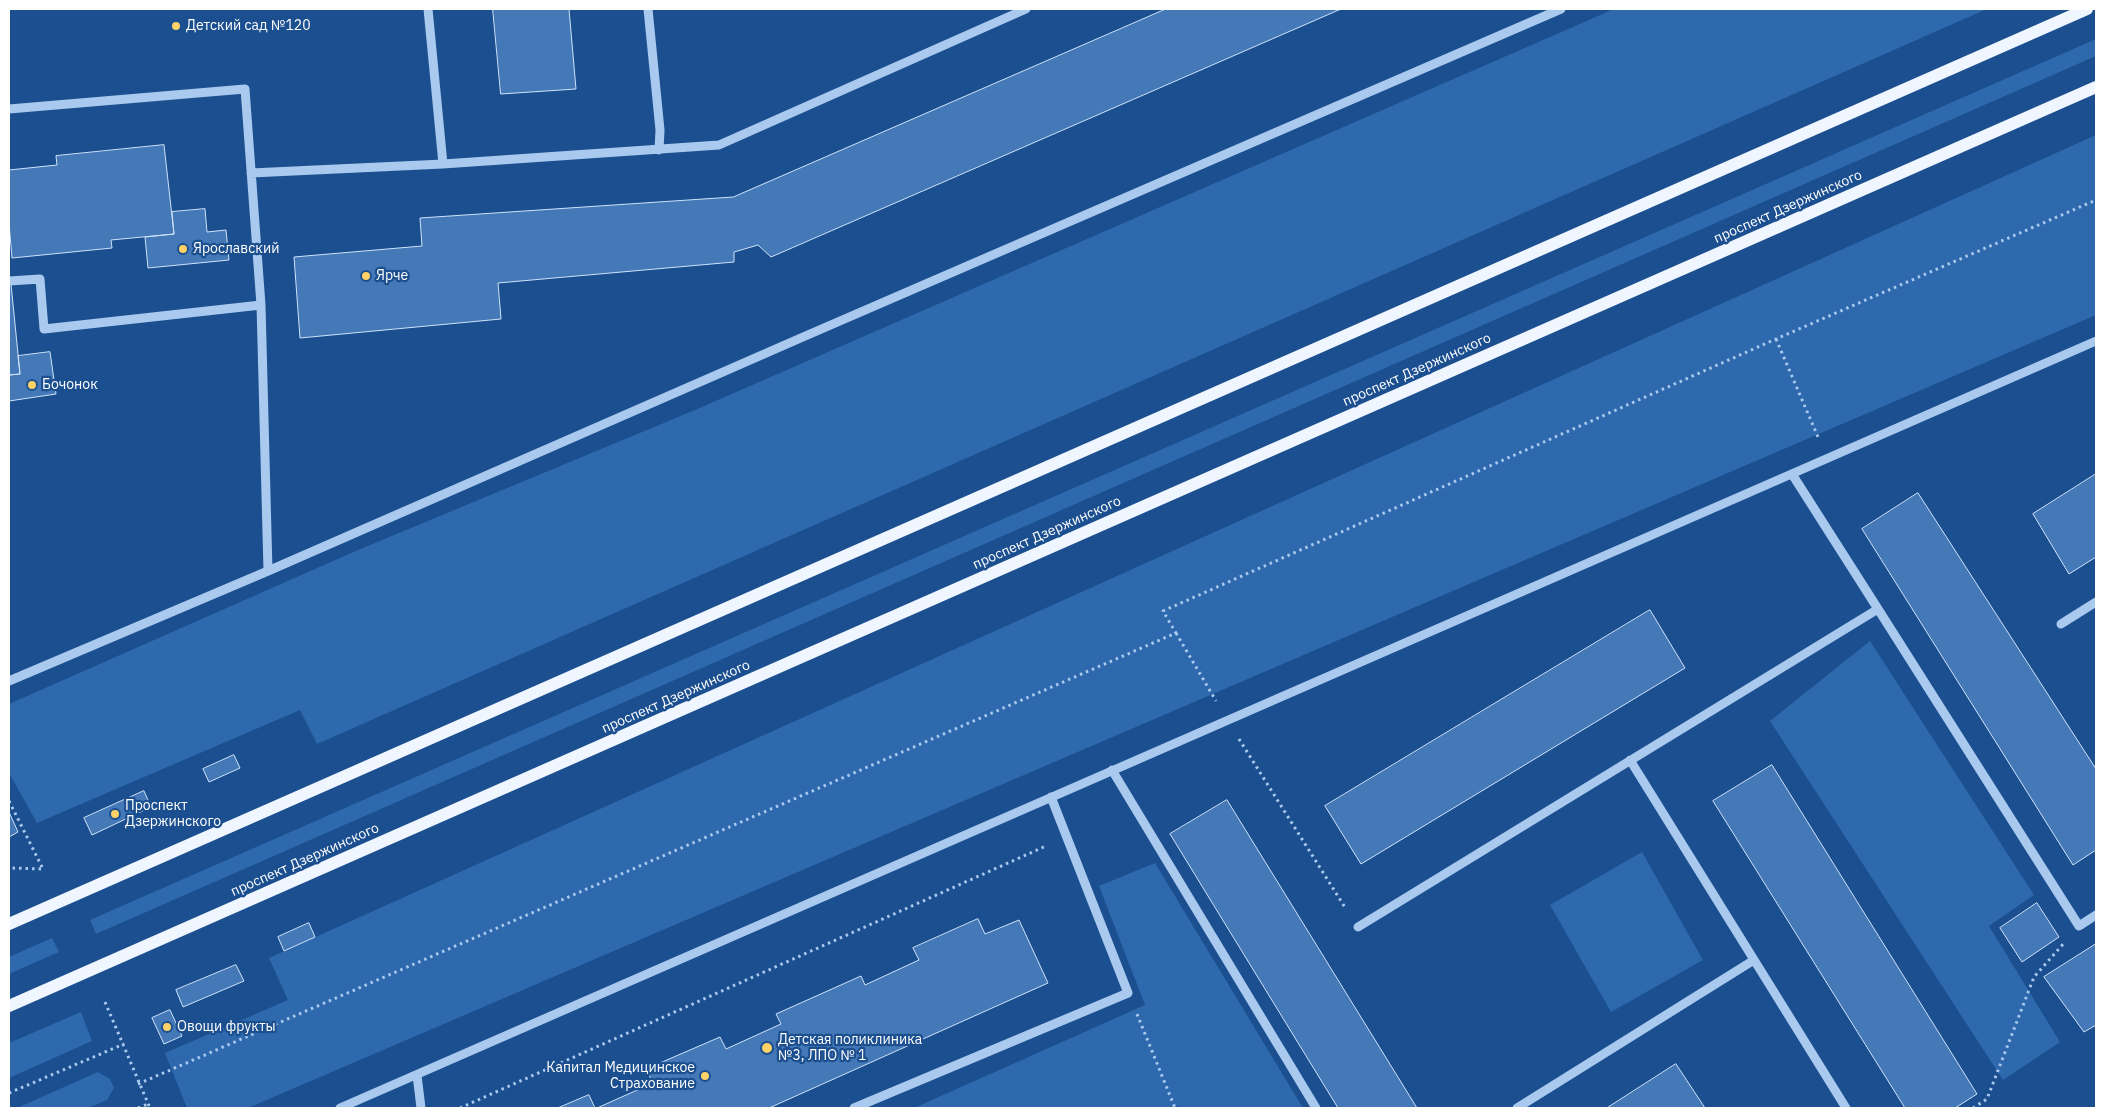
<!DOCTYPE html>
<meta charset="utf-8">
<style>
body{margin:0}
#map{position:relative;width:2105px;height:1117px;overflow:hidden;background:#1b4f8f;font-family:"IBM Plex Sans",sans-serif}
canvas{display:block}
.frame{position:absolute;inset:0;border:10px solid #fff;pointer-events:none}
</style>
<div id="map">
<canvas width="2105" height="1117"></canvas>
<div class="frame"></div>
</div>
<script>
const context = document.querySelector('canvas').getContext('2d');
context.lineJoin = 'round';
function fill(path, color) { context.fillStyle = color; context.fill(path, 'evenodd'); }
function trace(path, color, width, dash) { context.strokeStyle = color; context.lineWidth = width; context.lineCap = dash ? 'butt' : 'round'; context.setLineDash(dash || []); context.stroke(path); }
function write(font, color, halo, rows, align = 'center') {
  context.font = font + ' "IBM Plex Sans",sans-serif'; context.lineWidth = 4.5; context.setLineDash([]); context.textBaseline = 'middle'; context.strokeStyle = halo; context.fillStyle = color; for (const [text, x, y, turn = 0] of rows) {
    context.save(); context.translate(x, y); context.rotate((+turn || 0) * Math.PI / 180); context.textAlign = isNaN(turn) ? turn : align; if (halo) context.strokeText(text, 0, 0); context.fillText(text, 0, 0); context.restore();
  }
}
fill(new Path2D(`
 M1614 9H1987L317 744 300 710 37 823 9 773V704L358 550 695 410Z
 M2096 39V56L96 934 90 920Z
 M2096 135V315L248 1108H187L165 1053 288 1000 269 958Z
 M1870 641 2034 895 1989 926 2060 1042 2003 1080 1770 721Z
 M1642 852 1703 960 1611 1012 1550 905Z
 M1155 863 1303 1108H1179L1178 1106 1173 1108H914L1145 1005 1099 886Z
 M52 938 59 952 9 974V957Z
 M81 1012 92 1041 9 1078V1043Z
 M98 1072 110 1079 114 1088 107 1100 88 1108H17Z`), '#2e69ad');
const building = new Path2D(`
 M493 9H569L576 89 501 94Z
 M1166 9H1341L771 257 758 245 734 252V262L498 283 501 319 300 338 294 257 422 246 420 218 733 197Z
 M164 145 174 234 111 240 112 248 12 258 9 223V170L57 165 56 156Z
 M205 209 207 232 226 230 229 260 148 268 145 237 174 234 172 212Z
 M11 284 20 374 9 375V285Z
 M50 352 56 394 9 401V375L20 374 18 356Z
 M2096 474V557L2069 574 2033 514Z
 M1918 493 2096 769V850L2073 865 1862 529Z
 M1650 610 1685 668 1361 864 1325 806Z
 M234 755 240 768 209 782 203 769Z
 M1772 765 1977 1094 1955 1108H1905L1713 801Z
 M144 791 151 807 92 835 84 818Z
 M1227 800 1417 1108H1338L1170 834Z
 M9 812 18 832 9 837Z
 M2037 903 2059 937 2022 962 2000 928Z
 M978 919 985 934 1019 920 1048 983 769 1108H597L653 1083 646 1069 720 1037 726 1049 781 1024 776 1014 861 976 865 985 919 960 913 948Z
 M309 923 315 937 284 951 278 937Z
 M2096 944V1025L2084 1032 2044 977Z
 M236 965 244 981 183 1007 176 990Z
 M170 1010 182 1036 164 1044 152 1018Z
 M1676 1064 1705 1108H1607Z
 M589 1095 595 1108H558Z`);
fill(building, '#4478b7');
trace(building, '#cfe3fa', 1);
trace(new Path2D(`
 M1776 339 1818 437
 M1176 633 1216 701
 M1239 739 1346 909
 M9 801 43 869 9 868
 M105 1002 150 1108
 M1137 1014 1175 1108
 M138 1084 1176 633 1163 611 1776 339 2096 200
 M9 1093 124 1044
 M138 1108 148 1104
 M460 1108 1046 846
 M1973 1108 1987 1099 2034 977 2065 942`), '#a9c9ee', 3, [2.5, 4]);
trace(new Path2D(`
 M428 9 443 164
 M648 9 660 130 659 150
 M9 109 245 89 261 305
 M251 173 443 164 719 145 1026 9
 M9 281 40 279 44 329 261 305 268 571
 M1878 609 2079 926 2096 915
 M2061 624 2096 602
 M9 681 268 571 803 337 1561 9
 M1630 760 1846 1108
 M1112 770 1316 1108
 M1358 927 1878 609 1792 474
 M417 1075 421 1108
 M340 1108 2096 341
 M854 1108 1128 993 1051 797
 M1517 1108 1754 960`), '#a9c9ee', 9);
trace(new Path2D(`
 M9 924 2087 9
 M9 1006 2096 87`), '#f0f6ff', 12);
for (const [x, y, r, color] of [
 [176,26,5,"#ffd166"],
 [183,249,5,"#ffd166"],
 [366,276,5,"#ffd166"],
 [32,385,5,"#ffd166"],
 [115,814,5,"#ffd166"],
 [167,1027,5,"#ffd166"],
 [767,1048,6,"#ffd166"],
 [705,1076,5,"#ffd166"]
]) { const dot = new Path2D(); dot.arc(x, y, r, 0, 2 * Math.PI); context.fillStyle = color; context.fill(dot); trace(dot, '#1b4f8f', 2); }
write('14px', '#fff', '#1b4f8f', [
 ["Детский сад №120",186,26],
 ["Ярославский",193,249],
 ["Ярче",376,276],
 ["Бочонок",42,385],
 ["Проспект",125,806],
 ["Дзержинского",125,822],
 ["Овощи фрукты",177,1027],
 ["Детская поликлиника",778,1040],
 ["№3, ЛПО № 1",778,1056],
 ["Капитал Медицинское",695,1068,"right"],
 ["Страхование",695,1084,"right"]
], 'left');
write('14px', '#fff', '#1b4f8f', [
 ["проспект Дзержинского",1788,207,-24],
 ["проспект Дзержинского",1417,370,-24],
 ["проспект Дзержинского",1047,533,-24],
 ["проспект Дзержинского",676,697,-24],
 ["проспект Дзержинского",305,860,-24]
]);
</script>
